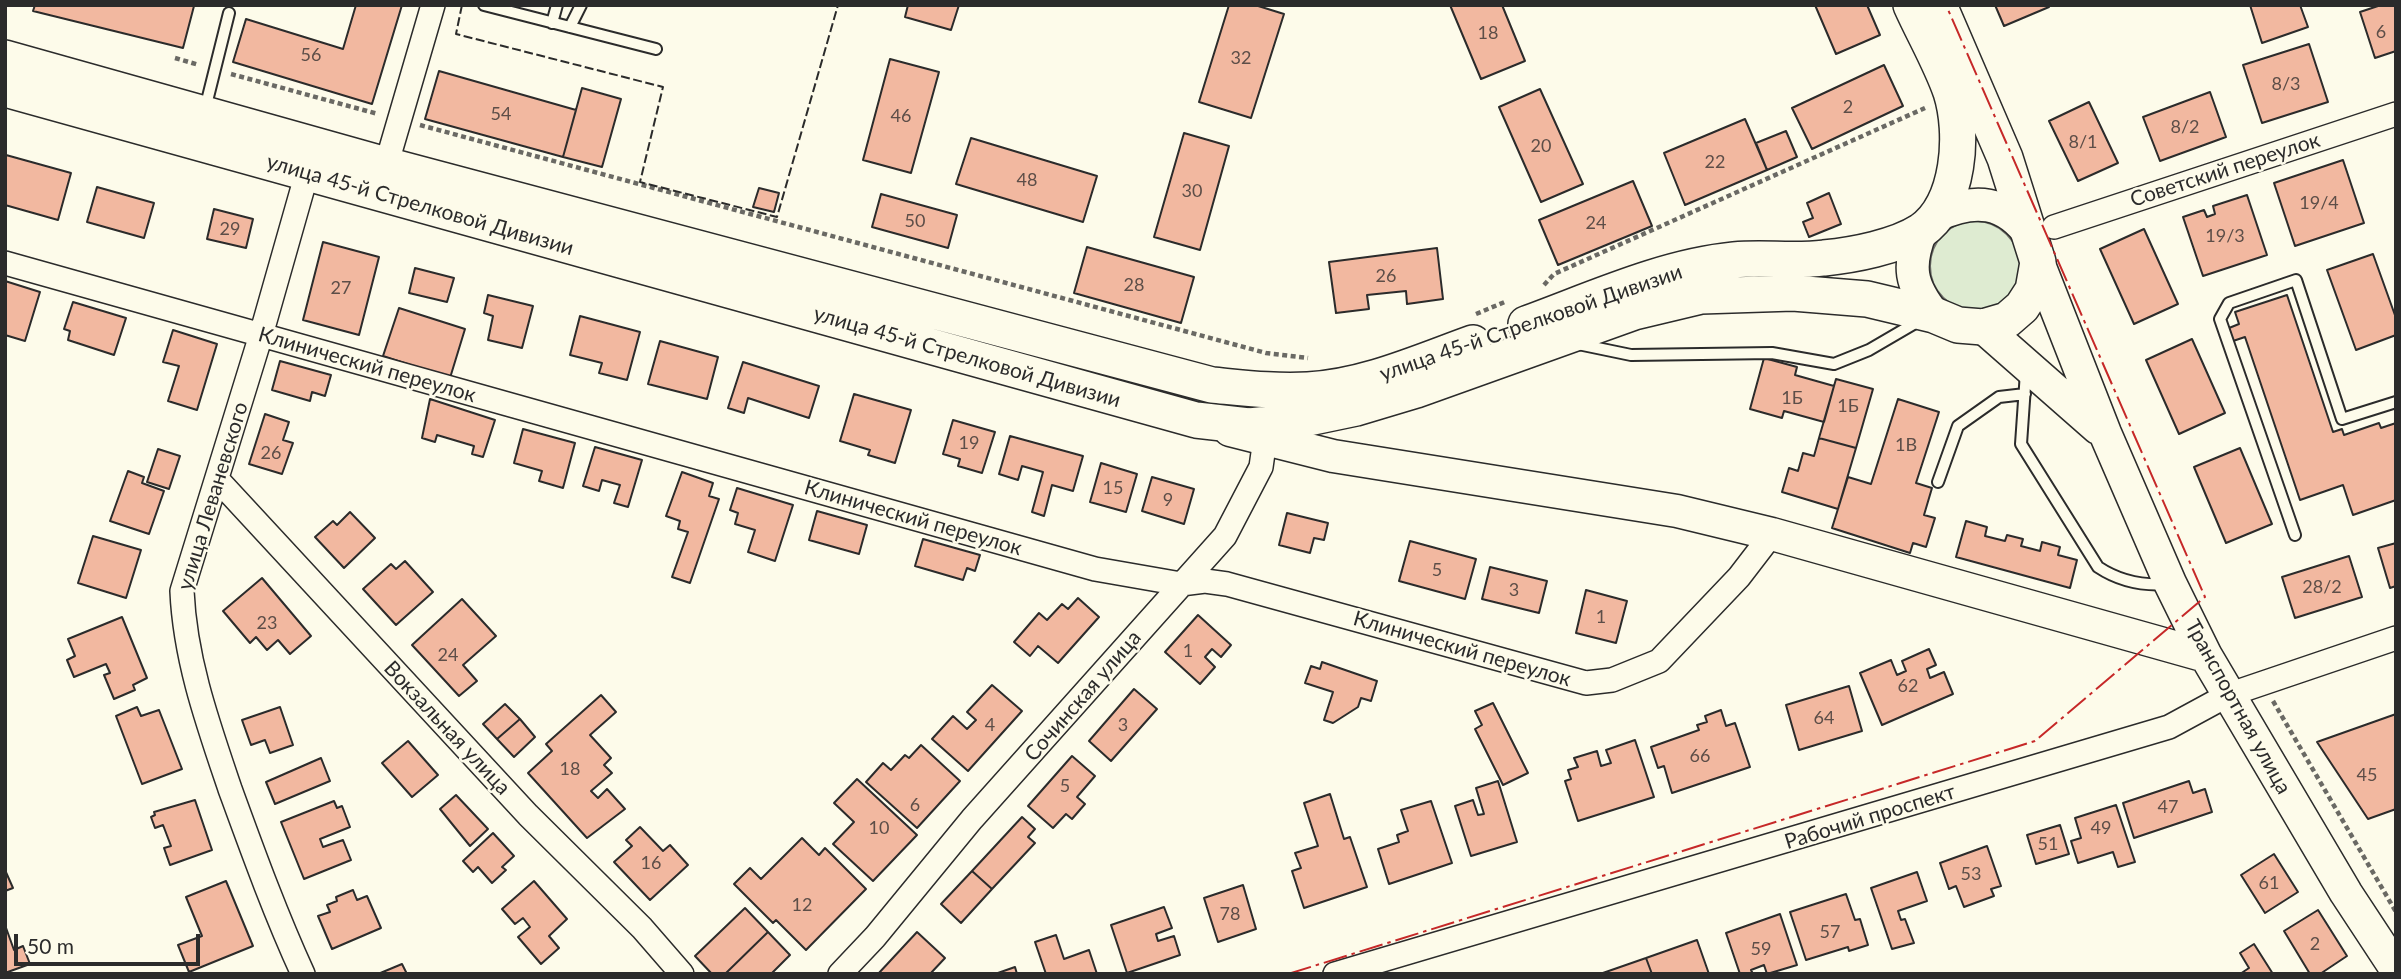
<!DOCTYPE html>
<meta charset="utf-8">
<style>
body{margin:0}
#map{position:relative;width:2401px;height:979px;overflow:hidden;background:#fdfbea;font-family:Lato,sans-serif}
canvas{display:block}
.frame{position:absolute;inset:0;border:7px solid #2b2b2b;pointer-events:none}
.scale{position:absolute;left:14px;top:934px;width:186px;height:32px;box-sizing:border-box;border:4px solid #2b2b2b;border-top:0;padding-left:9px;font-size:21px;line-height:24px;white-space:nowrap;color:#2b2b2b;-webkit-text-stroke:5px #fdfbea;paint-order:stroke}
</style>
<div id="map">
<canvas width="2401" height="979"></canvas>
<div class="frame"></div>
<div class="scale">50 m</div>
</div>
<script>
const context = document.querySelector('canvas').getContext('2d');
context.lineJoin = 'round';
function fill(path, color) { context.fillStyle = color; context.fill(path, 'evenodd'); }
function trace(path, color, width, dash) { context.strokeStyle = color; context.lineWidth = width; context.lineCap = dash ? 'butt' : 'round'; context.setLineDash(dash || []); context.stroke(path); }
function write(font, color, halo, rows, align = 'center') {
  context.font = font + ' Lato,sans-serif'; context.lineWidth = 5; context.setLineDash([]); context.textBaseline = 'middle'; context.strokeStyle = halo; context.fillStyle = color; for (const [text, x, y, turn = 0] of rows) {
    context.save(); context.translate(x, y); context.rotate((+turn || 0) * Math.PI / 180); context.textAlign = isNaN(turn) ? turn : align; if (halo) context.strokeText(text, 0, 0); context.fillText(text, 0, 0); context.restore();
  }
}
const green = new Path2D(`
 M1930 266a45 45 0 1 1 90 0a45 45 0 1 1-90 0Z`);
fill(green, '#deebd1');
trace(green, '#74746e', 2);
const building = new Path2D(`
 M35 5H193L194 6 183 48 33 11Z
 M356 5H402L372 104 233 62 246 19 343 49Z
 M908 5H959L951 30 905 17Z
 M1229 5H1255L1284 14 1251 118 1199 102Z
 M1450 5H1502L1525 61 1481 79Z
 M1815 5H1867L1880 35 1836 54Z
 M1995 5H2049V7L2004 26Z
 M2250 5H2300L2308 27 2262 43Z
 M2381 5H2396V51L2375 58 2360 12Z
 M2309 44 2328 102 2262 123 2243 65Z
 M890 59 939 72 911 173 863 160Z
 M1884 65 1903 106 1812 149 1792 108Z
 M439 71 576 110 563 157 425 119Z
 M582 88 621 99 602 167 563 157Z
 M1540 89 1583 184 1541 202 1499 107Z
 M2210 92 2226 137 2160 161 2143 117Z
 M2089 102 2118 163 2078 181 2049 121Z
 M1745 119 1767 170 1685 205 1664 153Z
 M1786 131 1797 157 1767 170 1756 143Z
 M1184 133 1229 146 1200 250 1154 237Z
 M971 138 1097 176 1083 222 956 184Z
 M6 155 71 173 58 220 5 205Z
 M2343 160 2364 223 2295 246 2274 183Z
 M1633 181 1652 226 1558 265 1539 220Z
 M97 187 154 203 144 238 87 222Z
 M759 188 779 193 774 212 753 207Z
 M1829 193 1841 224 1809 237 1803 222 1813 218 1807 203Z
 M881 194 957 215 948 248 872 227Z
 M2247 195 2267 255 2203 276 2183 217 2204 210 2207 217 2215 214 2213 206Z
 M214 209 253 219 246 248 207 239Z
 M2144 229 2178 304 2134 324 2100 249Z
 M323 242 379 257 359 335 303 320Z
 M1087 247 1194 277 1181 323 1074 293Z
 M1437 248 1443 299 1407 304 1406 291 1367 295 1369 309 1336 313 1329 262Z
 M2373 254 2396 318V335L2356 350 2327 270Z
 M415 268 454 278 447 302 409 293Z
 M5 281 40 292 25 341 5 335Z
 M488 295 533 306 522 348 488 340 493 316 484 313Z
 M2287 295 2333 432 2342 429 2344 435 2379 423 2381 428 2396 423V500L2353 515 2343 485 2300 500 2245 337 2233 341 2229 328 2239 324 2235 312Z
 M73 302 126 318 114 355 68 340 70 331 64 329Z
 M399 308 465 329 450 378 383 356Z
 M580 316 640 332 627 380 599 373 602 363 570 355Z
 M173 330 217 344 197 410 168 401 179 366 163 362Z
 M2192 339 2225 413 2179 434 2146 360Z
 M660 341 718 357 707 399 648 384Z
 M1764 358 1797 367 1795 375 1834 386 1824 422 1784 411 1782 418 1750 409Z
 M280 361 331 375 325 396 312 392 310 401 272 390Z
 M743 362 819 386 809 418 748 398 744 413 728 408Z
 M1836 379 1873 389 1856 448 1819 438Z
 M854 394 911 410 895 463 868 455 870 450 840 441Z
 M430 399 495 420 483 457 472 454 474 446 437 435 435 442 422 438Z
 M1898 399 1939 412 1916 483 1932 488 1924 515 1935 518 1926 547 1913 543 1910 553 1832 528 1848 477 1871 484Z
 M265 414 289 422 283 440 293 443 282 474 249 464Z
 M953 420 995 432 982 473 958 466 960 459 943 454Z
 M523 429 575 443 563 488 539 481 542 471 514 463Z
 M1010 436 1083 456 1073 491 1052 485 1044 516 1032 512 1043 472 1022 466 1018 480 999 474Z
 M1819 438 1856 448 1838 509 1782 492 1789 468 1798 471 1803 453 1814 456Z
 M595 447 642 460 628 507 614 503 620 485 602 480 599 491 583 486Z
 M2240 448 2272 524 2226 543 2194 467Z
 M158 449 180 456 169 489 147 482Z
 M1101 463 1137 474 1126 512 1090 502Z
 M128 471 144 477 142 483 164 491 149 534 110 521Z
 M682 472 713 483 709 496 719 499 690 583 672 577 688 532 678 529 680 521 666 516Z
 M1152 477 1194 489 1184 524 1142 511Z
 M737 488 793 505 775 561 748 552 755 530 735 524 738 513 730 510Z
 M817 511 867 525 859 554 809 540Z
 M350 512 375 538 344 568 315 537 333 521 337 525Z
 M1287 513 1328 523 1324 540 1314 538 1310 553 1279 545Z
 M1966 521 1987 527 1985 536 2005 541 2007 535 2023 539 2021 546 2040 551 2042 542 2060 547 2058 555 2077 560 2070 588 1956 557Z
 M93 536 141 550 126 598 78 583Z
 M923 539 980 555 975 571 967 568 963 580 915 566Z
 M1410 541 1476 559 1465 599 1399 581Z
 M2396 543V586L2390 588 2378 548Z
 M2349 556 2362 597 2295 618 2282 577Z
 M405 561 433 592 396 625 363 589 391 564 396 569Z
 M1490 567 1547 581 1539 613 1482 599Z
 M262 578 311 636 290 654 278 640 267 650 256 637 250 643 223 611Z
 M1586 590 1627 601 1616 643 1576 633Z
 M1078 598 1099 617 1058 663 1038 646 1030 656 1014 642 1039 613 1047 620 1062 604 1068 609Z
 M462 599 496 636 463 665 477 681 459 696 412 645Z
 M1198 615 1231 645 1221 657 1212 649 1205 657 1215 667 1200 684 1165 652Z
 M122 617 147 678 133 685 135 690 114 699 104 675 110 673 106 664 74 677 67 660 75 656 68 639Z
 M1929 649 1936 665 1927 669 1930 678 1944 672 1953 694 1882 725 1860 673 1891 660 1897 675 1906 671 1902 661Z
 M1322 662 1377 681 1371 701 1361 698 1358 707 1333 723 1324 720 1333 692 1305 683 1311 666 1320 669Z
 M992 685 1022 711 968 771 932 739 953 716 967 729 976 720 967 712Z
 M1849 686 1862 731 1799 750 1786 705Z
 M1134 689 1157 709 1111 761 1089 741Z
 M601 695 616 712 590 735 611 758 604 765 612 773 591 791 598 798 607 789 625 809 587 838 528 773 552 751 546 744Z
 M1493 703 1528 773 1503 785 1475 729 1482 725 1475 711Z
 M505 704 520 719 497 739 483 724Z
 M137 707 141 716 159 710 182 769 142 784 116 716Z
 M280 707 293 745 270 753 265 740 251 745 242 720Z
 M1721 710 1726 726 1735 723 1750 767 1672 793 1664 766 1658 768 1651 747 1699 730 1697 725 1707 722 1705 716Z
 M2396 714V809L2368 819 2317 742Z
 M520 719 535 737 514 757 497 739Z
 M1635 740 1654 797 1578 821 1565 781 1571 779 1568 770 1578 767 1574 758 1597 751 1601 766 1611 763 1606 750Z
 M408 741 438 775 412 797 382 763Z
 M921 745 960 781 917 828 866 782 883 763 891 770 905 755 909 758Z
 M1072 756 1095 776 1077 797 1085 804 1072 819 1066 814 1053 828 1028 806Z
 M321 758 330 781 275 804 266 782Z
 M857 779 917 835 873 881 833 844 854 822 834 803Z
 M1498 781 1517 842 1471 856 1455 806 1473 800 1478 815 1484 814 1476 788Z
 M2189 781 2193 793 2205 789 2212 812 2134 838 2123 803Z
 M1330 794 1344 839 1350 837 1367 887 1304 908 1292 871 1301 868 1295 853 1318 846 1304 803Z
 M456 795 488 829 470 846 440 809Z
 M195 800 212 850 170 865 164 848 171 846 163 825 155 828 151 817 155 815 154 812Z
 M334 801 337 808 342 806 350 827 320 839 323 847 343 840 351 860 304 879 281 822Z
 M1431 801 1452 863 1389 884 1378 849 1399 842 1397 835 1408 831 1401 810Z
 M2116 805 2135 862 2118 867 2113 852 2078 863 2071 841 2081 838 2075 818Z
 M1022 817 1035 829 1028 837 1035 843 992 889 972 871Z
 M2060 825 2069 854 2036 864 2027 835Z
 M640 827 663 851 670 845 688 865 650 900 614 862 632 846 626 840Z
 M493 833 514 856 502 867 506 870 492 883 478 867 473 872 463 861Z
 M802 838 819 855 825 848 866 889 806 950 776 920 773 923 734 884 750 868 761 879Z
 M1987 846 2001 886 1991 889 1994 896 1964 907 1956 886 1949 889 1940 863Z
 M2274 854 2298 892 2265 913 2241 875Z
 M5 870 13 888 5 891Z
 M972 871 992 889 961 923 941 904Z
 M1917 872 1927 901 1898 911 1901 920 1905 919 1914 943 1892 949 1871 888Z
 M226 881 253 946 189 972 178 945 202 936 186 897Z
 M534 881 567 919 549 936 559 948 541 964 518 937 530 927 523 918 515 924 502 909Z
 M1243 885 1256 929 1218 942 1204 898Z
 M353 890 357 900 367 896 381 928 332 949 318 916 330 912 327 905 337 901 336 897Z
 M1846 894 1855 920 1860 919 1868 945 1849 951 1848 947 1806 960 1790 912Z
 M1164 907 1172 928 1156 934 1158 941 1174 936 1180 955 1127 973 1111 925Z
 M745 908 768 932 725 974H712L695 956Z
 M2318 910 2347 956 2320 974H2310L2284 931Z
 M1780 914 1797 965 1767 974 1764 965 1751 970 1753 974H1740L1726 933Z
 M5 925 14 950 23 946 30 964 5 973Z
 M768 932 790 955 771 974H725Z
 M917 932 945 958 930 974H878Z
 M1056 935 1064 959 1089 950 1097 974H1046L1035 942Z
 M1697 940 1709 974H1652L1646 958Z
 M2254 944 2273 974H2240L2249 968 2240 953Z
 M1646 958 1652 974H1600Z
 M402 964 407 974H378Z
 M1015 967 1017 974H995Z`);
fill(building, '#f2b8a0');
trace(building, '#2b2b2b', 2);
const service = new Path2D(`
 M484 5 656 49
 M552 23 557 5
 M570 27 581 5
 M205 109 229 13
 M1578 344 1631 355 1772 353 1834 364 1869 350 1917 322
 M2026 372 2021 444 2098 567C2119 581 2143 586 2168 584
 M1938 482 1958 426 1999 397 2025 394
 M2295 535 2220 319 2229 303 2296 280 2342 419 2396 402`);
const minor = new Path2D(`
 M383 176 433 5
 M2054 227 2396 114
 M5 263 1095 569 1181 584 1205 581 1227 584 1586 683 1612 680 1659 661 1739 577 1772 534
 M217 479 528 815 642 928 682 974
 M303 974C275 913 253 852 230 789 208 724 185 660 182 591L261 335 307 173
 M840 974 875 937 972 819 1225 536 1261 467 1267 425
 M1335 974 2169 727 2228 695 2396 638`);
const secondary = new Path2D(`
 M1937 215C1975 198 2005 200 2031 236
 M1921 231C1907 266 1910 285 1934 315
 M2038 262 2105 433 2170 583 2206 656 2346 893 2396 969
 M1983 327 2098 428
 M1230 430 1333 456 1677 511 1772 534 2206 656`);
const primary = new Path2D(`
 M5 58 386 165 1212 385C1244 388 1276 392 1308 390 1365 387 1420 362 1473 343
 M5 89 1196 420 1249 426 1289 422 1356 408 1416 390 1634 312 1701 296 1793 293 1867 299 1934 315 1958 325 1983 327 2007 320 2022 307 2033 290 2038 262 2005 158 1939 5
 M1526 324C1592 300 1663 267 1734 260 1764 257 1794 262 1824 258 1854 255 1896 247 1921 231 1960 204 1964 133 1951 92 1941 63 1924 34 1911 5`);
trace(service, '#2b2b2b', 14);
trace(minor, '#2b2b2b', 26);
trace(secondary, '#2b2b2b', 35);
trace(primary, '#2b2b2b', 38);
trace(new Path2D(`
 M175 58 199 65
 M231 74 378 114
 M420 125 1266 353 1308 358
 M1544 285 1554 274 1925 108
 M1476 314 1507 301
 M2273 701 2396 912`), '#6a6964', 4.5, [5, 3.5]);
trace(service, '#fdfbea', 10);
trace(minor, '#fdfbea', 23);
trace(secondary, '#fdfbea', 32);
trace(primary, '#fdfbea', 35);
trace(new Path2D(`
 M462 5 456 34 663 87 640 182 777 217 838 5`), '#2b2b2b', 2, [9, 3.5]);
trace(new Path2D(`
 M1288 974 2035 741 2205 597 1946 5`), '#c62828', 2, [24, 5, 3.5, 5]);
write('18px', '#5d4e48', null, [
 ["6",2381,32],
 ["18",1488,33],
 ["56",311,55],
 ["32",1241,58],
 ["8/3",2286,84],
 ["2",1848,107],
 ["54",501,114],
 ["46",901,116],
 ["8/2",2185,127],
 ["8/1",2083,142],
 ["20",1541,146],
 ["22",1715,162],
 ["48",1027,180],
 ["30",1192,191],
 ["19/4",2319,203],
 ["50",915,221],
 ["24",1596,223],
 ["29",230,229],
 ["19/3",2225,236],
 ["26",1386,276],
 ["28",1134,285],
 ["27",341,288],
 ["1Б",1792,398],
 ["1Б",1848,406],
 ["19",969,443],
 ["1В",1906,445],
 ["26",271,453],
 ["15",1113,488],
 ["9",1168,500],
 ["5",1437,570],
 ["28/2",2322,587],
 ["3",1514,590],
 ["1",1601,617],
 ["23",267,623],
 ["1",1188,651],
 ["24",448,655],
 ["62",1908,686],
 ["64",1824,718],
 ["4",990,725],
 ["3",1123,725],
 ["66",1700,756],
 ["18",570,769],
 ["45",2367,775],
 ["5",1065,786],
 ["6",915,805],
 ["47",2168,807],
 ["10",879,828],
 ["49",2101,828],
 ["51",2048,844],
 ["16",651,863],
 ["53",1971,874],
 ["61",2269,883],
 ["12",802,905],
 ["78",1230,914],
 ["57",1830,932],
 ["2",2315,944],
 ["59",1761,949]
]);
write('21px', '#2b2b2b', '#fdfbea', [
 ["Советский переулок",2225,170,-18],
 ["улица 45-й Стрелковой Дивизии",420,205,16],
 ["улица 45-й Стрелковой Дивизии",1531,323,-19],
 ["улица 45-й Стрелковой Дивизии",967,357,16],
 ["Клинический переулок",367,365,16],
 ["улица Леваневского",213,496,-73],
 ["Клинический переулок",913,518,16],
 ["Клинический переулок",1462,649,16],
 ["Сочинская улица",1083,696,-49],
 ["Транспортная улица",2238,707,61],
 ["Вокзальная улица",447,728,47],
 ["Рабочий проспект",1870,817,-17]
]);
</script>
